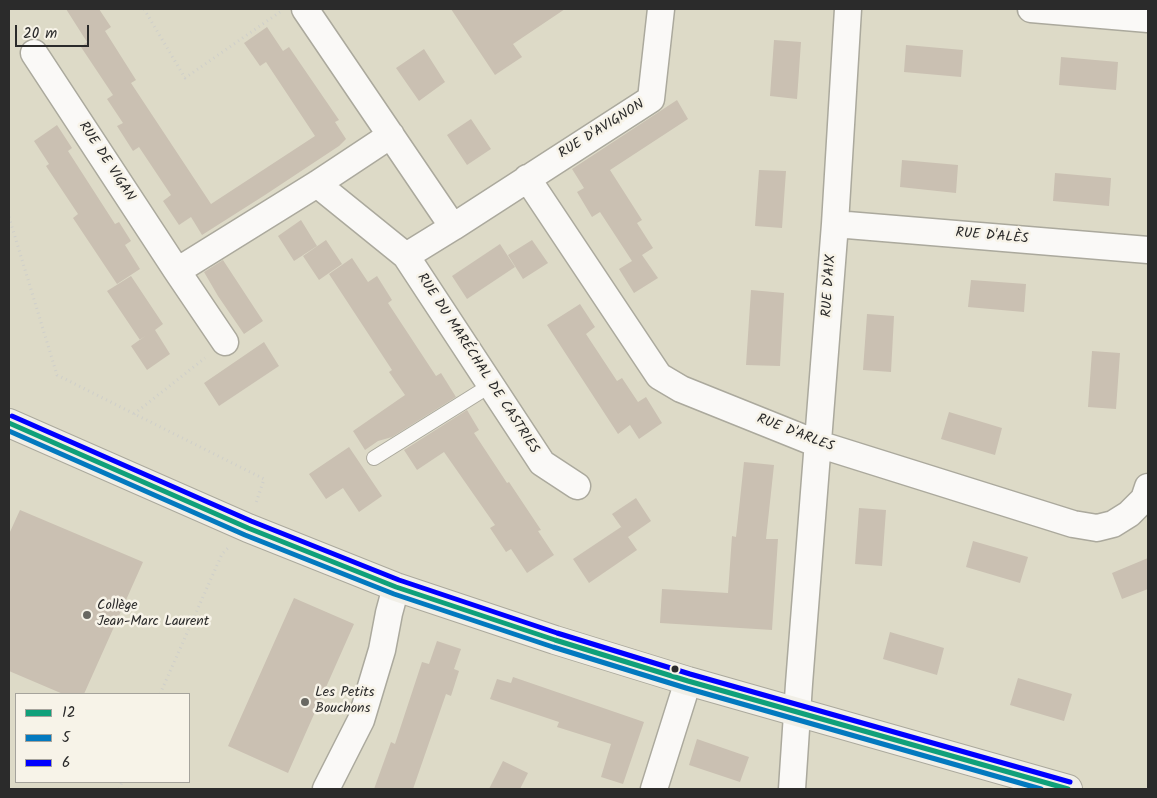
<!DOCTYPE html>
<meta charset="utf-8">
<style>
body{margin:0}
#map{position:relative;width:1157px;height:798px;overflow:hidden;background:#dddac7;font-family:Kalam,sans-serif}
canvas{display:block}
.frame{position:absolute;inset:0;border:10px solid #2b2b2b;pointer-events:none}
.legend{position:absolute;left:15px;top:693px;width:175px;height:90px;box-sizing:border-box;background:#f7f3e8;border:1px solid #a5a39c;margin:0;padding:6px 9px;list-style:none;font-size:15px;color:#2b2b2b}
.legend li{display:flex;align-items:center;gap:10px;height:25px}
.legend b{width:25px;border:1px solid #a5a39c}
.scale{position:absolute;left:15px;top:25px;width:74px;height:22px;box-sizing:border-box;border:2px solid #2b2b2b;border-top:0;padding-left:6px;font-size:15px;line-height:18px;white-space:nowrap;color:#2b2b2b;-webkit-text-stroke:4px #f7f3e8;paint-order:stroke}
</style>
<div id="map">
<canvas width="1157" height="798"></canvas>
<div class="frame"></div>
<ul class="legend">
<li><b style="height:6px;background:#10a07a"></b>12</li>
<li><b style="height:6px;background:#0379bf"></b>5</li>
<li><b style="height:6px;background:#00f"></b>6</li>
</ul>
<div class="scale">20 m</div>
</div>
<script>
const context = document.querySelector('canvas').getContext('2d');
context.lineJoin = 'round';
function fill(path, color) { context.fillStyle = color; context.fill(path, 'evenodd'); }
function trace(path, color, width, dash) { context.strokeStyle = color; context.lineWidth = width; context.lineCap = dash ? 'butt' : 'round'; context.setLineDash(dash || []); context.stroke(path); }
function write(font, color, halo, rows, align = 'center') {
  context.font = font + ' Kalam,sans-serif'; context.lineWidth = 5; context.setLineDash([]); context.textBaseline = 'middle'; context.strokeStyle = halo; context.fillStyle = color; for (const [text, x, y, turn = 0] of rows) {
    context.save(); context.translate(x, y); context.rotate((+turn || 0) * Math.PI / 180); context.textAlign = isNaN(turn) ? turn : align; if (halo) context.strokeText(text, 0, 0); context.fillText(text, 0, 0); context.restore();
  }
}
fill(new Path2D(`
 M66 9H99L111 27 105 31 136 80 131 83 211 204 315 136 266 62 260 66 244 43 267 27 283 51 289 47 339 120 335 122 346 139 339 146 265 195 202 235 191 217 179 225 163 201 171 195 139 147 133 151 117 126 123 123 107 99 113 95 81 47 87 42Z
 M451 9H565L513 44 522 57 495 75Z
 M774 40 801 42 797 99 770 96Z
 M906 45 963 50 961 77 904 72Z
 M424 49 445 82 419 101 396 68Z
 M1061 57 1118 62 1116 90 1059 85Z
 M677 100 688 119 610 170 642 220 637 223 653 248 642 255 658 278 634 293 619 269 632 261 600 212 592 217 577 192 584 188 572 169Z
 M471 119 491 149 467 165 447 135Z
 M57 125 72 148 68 151 115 224 119 222 131 241 125 245 140 269 117 284 73 218 78 214 46 166 49 164 34 141Z
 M902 160 958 165 956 193 900 187Z
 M759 170 786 171 782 228 755 226Z
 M1055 173 1111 178 1109 206 1053 201Z
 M301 220 317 246 294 261 278 236Z
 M326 240 342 264 319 280 303 256Z
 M532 240 548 263 523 279 508 255Z
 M500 244 515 267 467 299 452 276Z
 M352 258 368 282 377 276 392 300 388 303 436 376 441 373 456 397 392 437 378 441 365 450 353 431 405 395 389 372 392 370 329 274Z
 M223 260 263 321 244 334 218 296 204 272Z
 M131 276 163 324 155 330 170 354 147 370 131 346 145 336 140 340 107 291Z
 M971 280 1026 284 1024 312 968 307Z
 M751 290 784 293 780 366 746 365Z
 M580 304 595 327 586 334 617 381 622 378 638 402 646 397 662 423 639 439 630 425 618 434 547 325Z
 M867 314 894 316 891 372 863 370Z
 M264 342 279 366 219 406 204 383Z
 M1092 351 1120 353 1116 409 1088 407Z
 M467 410 479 430 474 433 507 483 509 482 541 530 538 531 554 555 527 573 511 549 506 552 490 528 495 525 444 452 417 470 404 450Z
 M949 412 1002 428 995 455 941 439Z
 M349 447 382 496 359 512 343 488 326 499 309 474Z
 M744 462 774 465 766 539H778L772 630 660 623 662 589 728 593 732 536 736 537Z
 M636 498 651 521 628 537 637 550 589 583 573 559 621 527 624 531 612 514Z
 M859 508 886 510 882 566 855 564Z
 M20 510 143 562 84 694H63L9 671V534Z
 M973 541 1028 557 1020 583 966 567Z
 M1148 558V589L1122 599 1112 573Z
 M294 598 354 624 288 773 228 746Z
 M890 632 944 648 937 675 883 659Z
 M437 641 461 649 454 669 459 671 451 696 446 694 413 789H374L391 742 395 744 422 662 429 664Z
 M513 677 644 722 623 784 601 777 611 744 557 727 559 722 490 699 497 679 511 683Z
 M1018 678 1072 694 1064 721 1010 705Z
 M697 739 749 757 740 782 689 765Z
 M503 761 528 773 520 789H489Z`), '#cac0b2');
const lane = new Path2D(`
 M374 458 491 385`);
const street = new Path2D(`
 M305 9 453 227 406 256 542 463 577 486
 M1031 9 1148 19
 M34 53 177 271 225 342
 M527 178 659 376 681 389 818 444 1073 524 1097 528 1113 524 1129 514 1144 499 1148 487
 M317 184 406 256
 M835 224 1148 250
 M453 227 651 99 661 9
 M177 271 317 184 391 135
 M326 789 361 720 382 650 389 613 396 587
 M654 789 688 681
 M792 789 799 684 835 224 848 9`);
const secondary = new Path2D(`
 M9 423 248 528 396 587 555 640 688 681 1068 789`);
trace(lane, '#aba99d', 16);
trace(street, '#aba99d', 29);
trace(secondary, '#aba99d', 30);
trace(new Path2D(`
 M144 9 185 78 280 12
 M9 217 57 375 264 479 256 503
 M134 414 205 358
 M160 694 222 554 228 548
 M119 789 122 782`), '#cfcfca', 3, [1, 4]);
trace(lane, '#faf9f7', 14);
trace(street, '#faf9f7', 26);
trace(secondary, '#f1efe7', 28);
trace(new Path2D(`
 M9 423 248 528 396 587 555 640 688 681 1068 789`), '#10a07a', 5);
trace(new Path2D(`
 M9 431 245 535 394 594 553 647 686 688 1041 789`), '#0379bf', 5);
trace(new Path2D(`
 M12 416 251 521 399 580 557 633 690 674 1070 782`), '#00f', 5);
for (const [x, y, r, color] of [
 [87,615,5,"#696862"],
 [675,669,4.5,"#2b2b2b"],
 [305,702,5,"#696862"]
]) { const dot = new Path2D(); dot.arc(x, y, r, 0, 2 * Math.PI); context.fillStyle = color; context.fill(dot); trace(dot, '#f7f3e8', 2); }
write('14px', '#2b2b2b', '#f7f3e8', [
 ["RUE D'AVIGNON",602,130,-32],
 ["RUE DE VIGAN",106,162,57],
 ["RUE D'ALÈS",992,237,5],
 ["RUE D'AIX",830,286,-86],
 ["RUE DU MARÉCHAL DE CASTRIES",477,364,57],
 ["RUE D'ARLES",795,434,21]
]);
write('14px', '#2b2b2b', '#f7f3e8', [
 ["Collège",97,607],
 ["Jean-Marc Laurent",97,623],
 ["Les Petits",315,694],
 ["Bouchons",315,710]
], 'left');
</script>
